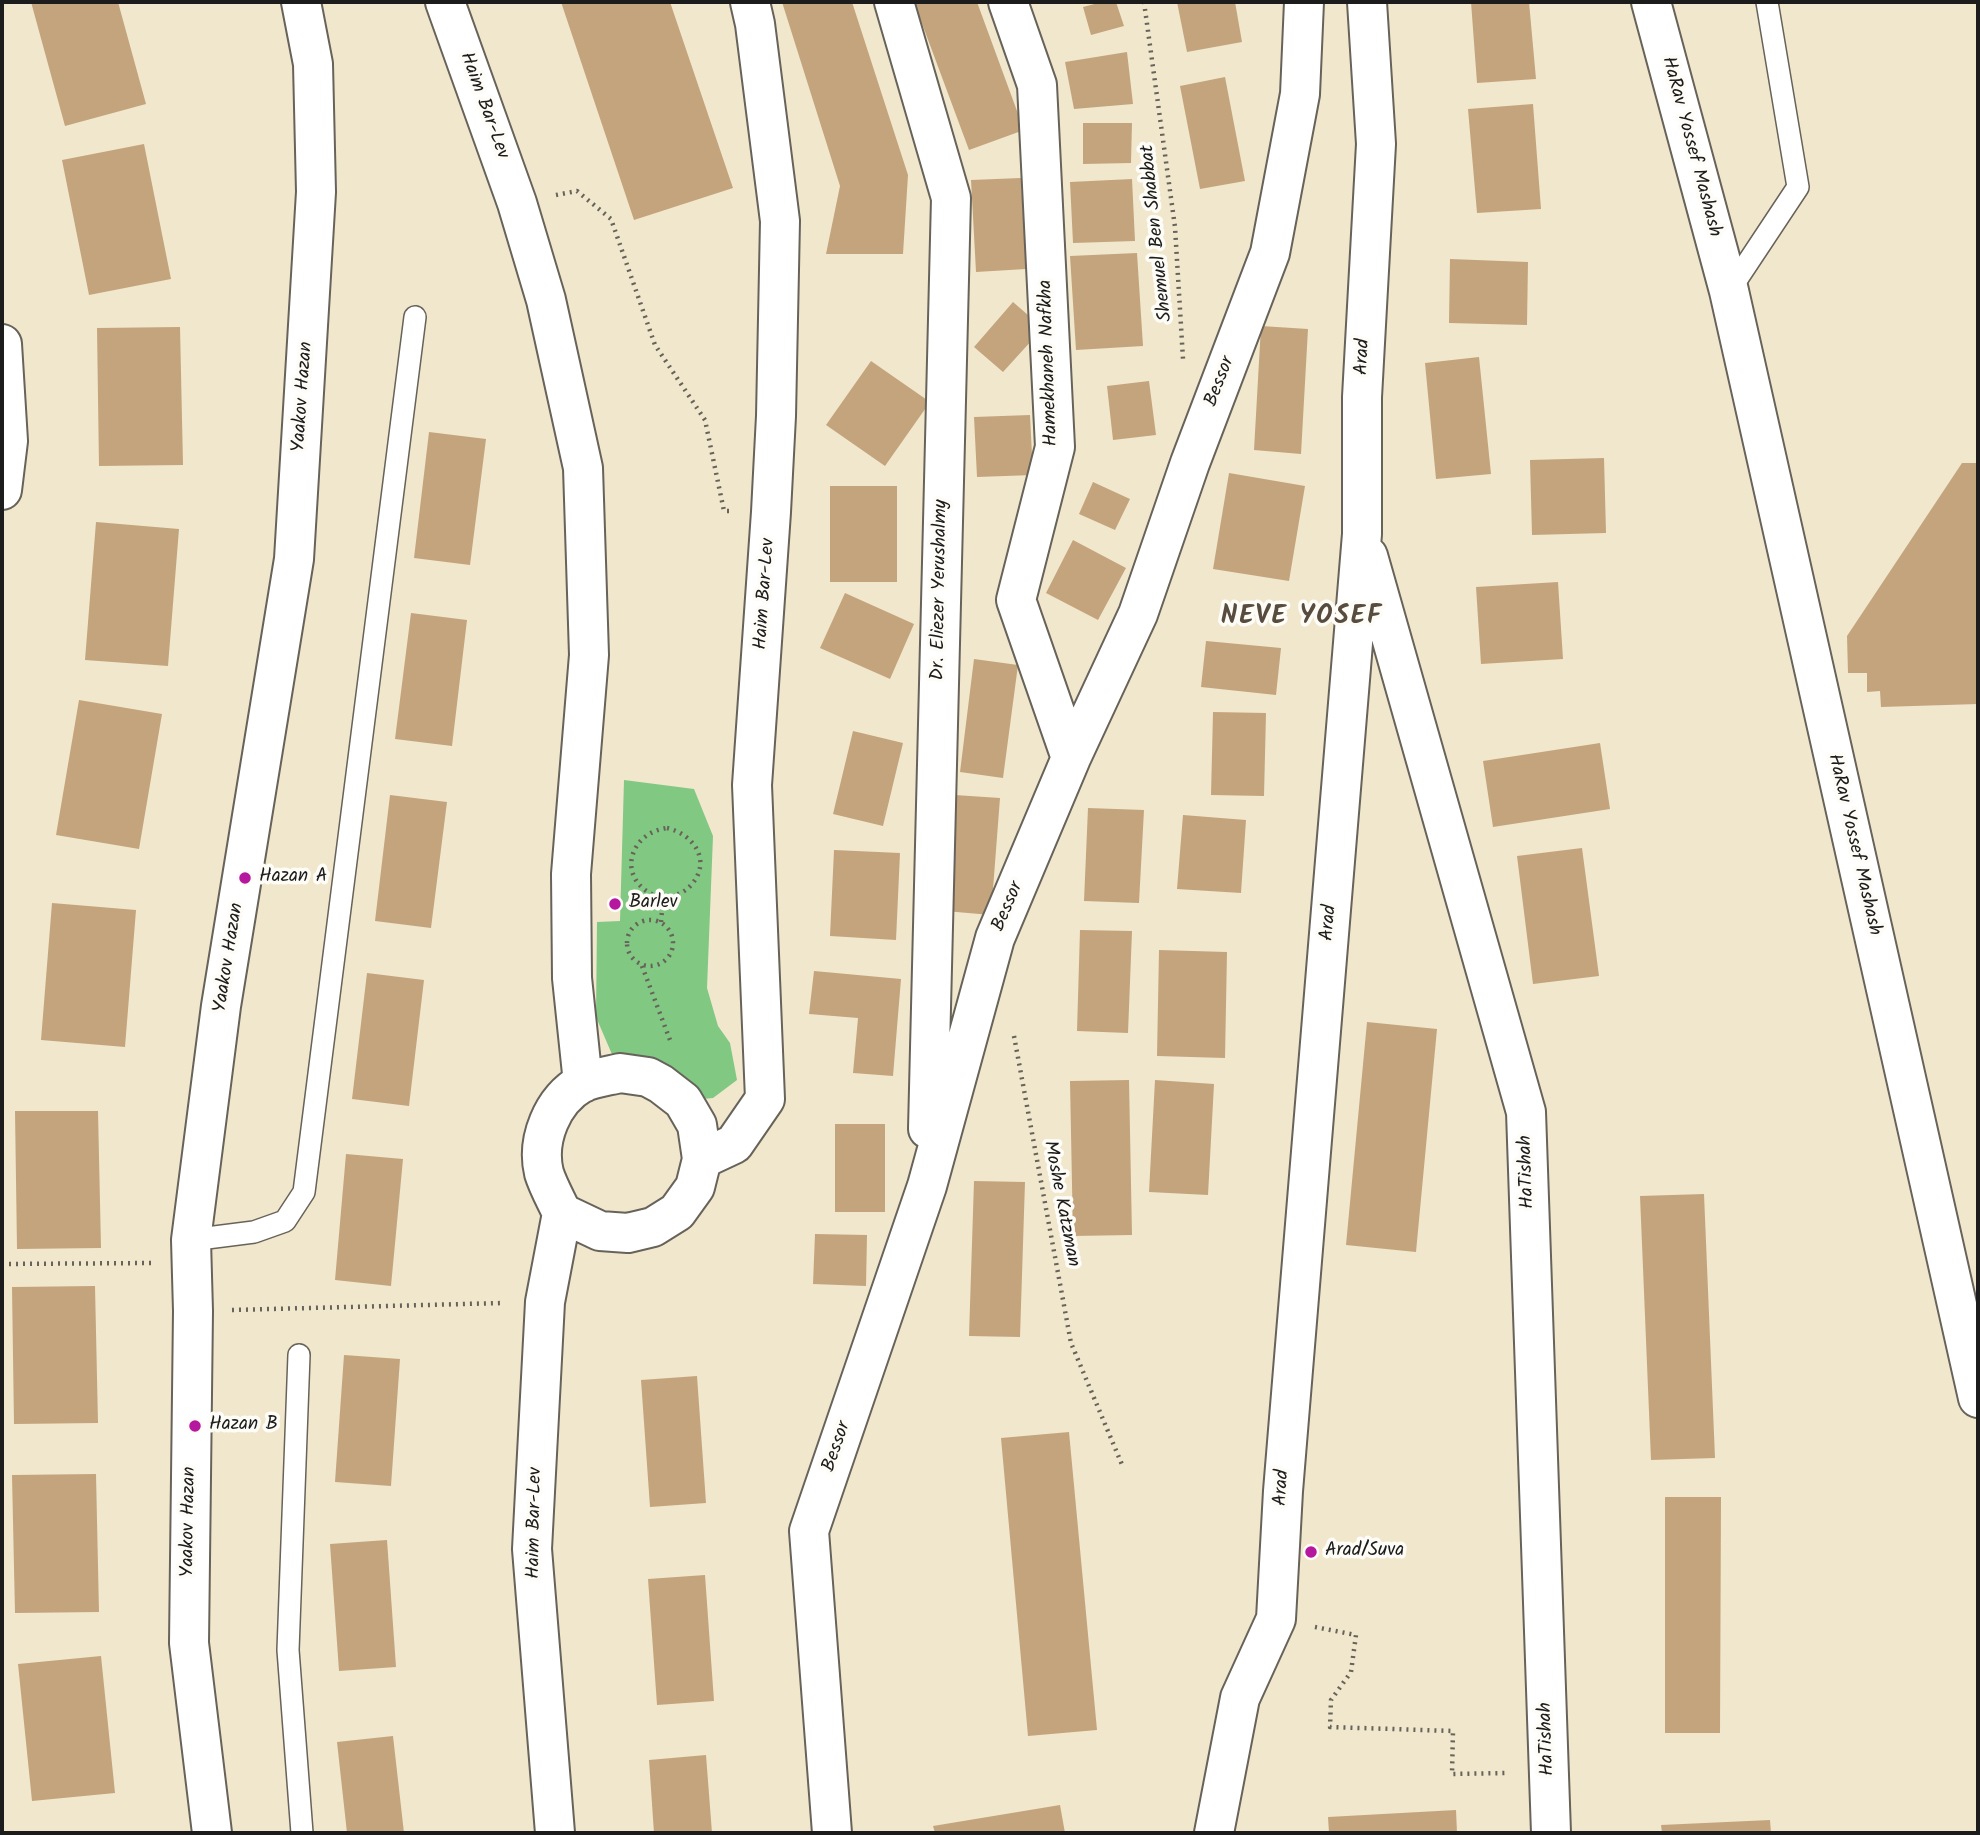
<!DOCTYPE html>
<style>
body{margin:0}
#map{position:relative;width:1980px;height:1835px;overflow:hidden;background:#f1e7cd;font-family:Kalam,sans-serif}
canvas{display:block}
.frame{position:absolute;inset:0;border:4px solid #1c1c1c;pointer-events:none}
</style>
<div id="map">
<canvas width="1980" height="1835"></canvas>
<div class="frame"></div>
</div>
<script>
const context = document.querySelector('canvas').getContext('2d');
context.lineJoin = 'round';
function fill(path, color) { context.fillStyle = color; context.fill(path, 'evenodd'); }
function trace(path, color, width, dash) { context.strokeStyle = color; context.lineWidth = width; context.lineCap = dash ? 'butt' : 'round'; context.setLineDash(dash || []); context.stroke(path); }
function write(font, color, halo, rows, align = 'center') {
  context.font = font + ' Kalam,sans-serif'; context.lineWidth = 7; context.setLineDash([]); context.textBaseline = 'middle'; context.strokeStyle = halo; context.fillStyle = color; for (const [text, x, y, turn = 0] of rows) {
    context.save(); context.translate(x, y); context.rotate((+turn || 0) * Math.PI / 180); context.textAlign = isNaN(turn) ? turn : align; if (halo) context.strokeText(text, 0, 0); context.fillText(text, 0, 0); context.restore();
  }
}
fill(new Path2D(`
 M624 780 694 789 713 836 707 988 718 1026 730 1043 737 1080 713 1098 683 1101 620 1073 596 1017 597 922 620 921Z`), '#81c883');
fill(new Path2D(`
 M31 2H118L146 104 65 126Z
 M561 2H670L733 188 634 220Z
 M782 2H852L908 175 903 254H826L840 186Z
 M914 2H977L1024 130 969 150Z
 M1102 2H1116L1124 26 1091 35 1083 7Z
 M1177 2H1235L1242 42 1187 52Z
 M1471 2H1529L1536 79 1477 83Z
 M1127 52 1133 104 1074 109 1065 62Z
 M1225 77 1245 181 1200 189 1180 86Z
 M1533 104 1541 209 1477 213 1468 109Z
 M1083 123H1132L1131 163 1083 164Z
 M144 144 171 279 89 295 62 160Z
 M1021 178 1026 269 976 272 971 180Z
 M1132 179 1135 241 1073 243 1070 182Z
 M1137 253 1143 346 1076 350 1070 256Z
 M1450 259 1528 262 1527 325 1449 323Z
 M1013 302 1043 328 1003 372 974 347Z
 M1261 326 1308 329 1301 454 1254 450Z
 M180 327 183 465 99 466 97 328Z
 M1479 357 1491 474 1436 479 1425 363Z
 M871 361 930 402 885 466 826 425Z
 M1149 381 1156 435 1113 440 1107 386Z
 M1030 415 1033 475 977 477 974 417Z
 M429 432 486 439 470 565 414 558Z
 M1604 458 1606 533 1532 535 1530 460Z
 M1962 463H1978V704L1881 707 1880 691 1867 692V673H1848L1847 636Z
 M1229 473 1305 486 1289 581 1213 569Z
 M1093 482 1130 499 1115 530 1079 514Z
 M830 486H897V582H830Z
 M96 522 179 529 168 666 85 660Z
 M1073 540 1126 568 1098 620 1046 593Z
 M1558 582 1563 659 1481 664 1476 587Z
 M845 593 914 624 890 679 820 648Z
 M411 613 467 620 452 746 395 739Z
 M1206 641 1281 648 1276 695 1201 687Z
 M974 659 1018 665 1003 778 960 772Z
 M79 700 162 714 139 849 56 835Z
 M1213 712 1266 713 1264 796 1211 795Z
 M853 731 903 743 883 826 833 814Z
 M1600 743 1610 809 1493 827 1483 761Z
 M390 795 447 802 431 928 375 921Z
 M955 795 1000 798 991 915 945 911Z
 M1088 808 1144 810 1139 903 1084 901Z
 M1183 815 1246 820 1241 893 1177 889Z
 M1582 848 1599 976 1533 984 1517 856Z
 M834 850 900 853 896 940 830 936Z
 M52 903 136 910 125 1047 41 1040Z
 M1080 930 1132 931 1128 1033 1077 1031Z
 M1159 950 1227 952 1225 1058 1157 1056Z
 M814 971 901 979 893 1076 853 1073 858 1018 809 1014Z
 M367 973 424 980 409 1106 352 1099Z
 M1367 1022 1437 1029 1416 1252 1346 1245Z
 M1129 1080 1132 1235 1073 1236 1070 1081Z
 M1155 1080 1214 1084 1208 1195 1149 1192Z
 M15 1111H98L101 1248 17 1249Z
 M835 1124H885V1212H835Z
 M346 1154 403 1159 391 1286 335 1280Z
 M974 1181 1025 1182 1020 1337 969 1336Z
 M1704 1194 1715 1458 1651 1460 1640 1196Z
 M815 1234 867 1235 866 1286 813 1284Z
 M95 1286 98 1423 14 1424 12 1287Z
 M344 1355 400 1359 391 1486 335 1482Z
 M697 1376 706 1503 650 1507 641 1380Z
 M1069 1432 1097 1730 1028 1736 1001 1438Z
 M96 1474 99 1612 15 1613 12 1475Z
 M1665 1497H1721L1720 1733H1665Z
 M387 1540 396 1667 339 1671 330 1544Z
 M705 1575 714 1701 657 1705 648 1579Z
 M101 1656 115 1793 32 1801 18 1664Z
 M393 1736 404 1833H347L337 1742Z
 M706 1755 712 1833H654L649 1760Z
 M1060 1805 1065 1833H935L933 1826Z
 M1456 1810 1457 1833H1329L1328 1817Z
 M1770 1820 1771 1833H1662L1661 1825Z`), '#c4a47c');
const lane = new Path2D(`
 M1729 291 1798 187 1767 2
 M191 1240 254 1232 285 1221 304 1192 415 317
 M299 1355 288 1650 302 1833`);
const street = new Path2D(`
 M445 2 517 203 546 300 583 468 589 655 571 874 572 978 583 1083
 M894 2 951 198 928 1129
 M1008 2 1037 85 1055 447 1016 600 1071 758
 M2 344 8 441 2 490
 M1368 556 1526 1112 1551 1833
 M620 1073 648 1077 661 1084 683 1101 697 1125 702 1159 695 1187 677 1212 653 1227 628 1233 600 1231 562 1213C556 1200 548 1186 544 1173 536 1140 552 1100 582 1083 593 1078 608 1076 620 1073Z
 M702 1159 734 1144 765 1099 752 785 771 512 776 416 780 221 755 24 750 2
 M212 1833 189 1643 193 1311 191 1240 221 1006 294 559 316 192 313 64 301 2
 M555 1833 532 1549 545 1302 562 1213
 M832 1833 809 1531 927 1186 995 938 1071 758 1138 614 1190 463 1270 253 1300 94 1304 2
 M1214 1833 1240 1698 1276 1619 1283 1491 1362 534V397L1376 144 1367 2`);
const secondary = new Path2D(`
 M1651 2 1729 291 1978 1398`);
trace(lane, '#67635a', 24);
trace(street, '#67635a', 42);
trace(secondary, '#67635a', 42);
trace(new Path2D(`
 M1144 2 1175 227 1183 359
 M556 195 577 191 611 219 655 345 705 420 724 511H729
 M667 828C693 834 712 860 692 884 687 890 682 893 675 895 671 896 668 898 664 898 662 898 657 896 654 895 617 879 628 833 667 828Z
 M627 943a23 23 0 1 1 46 0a23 23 0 1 1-46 0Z
 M661 922 663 899
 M642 966 670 1040
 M1014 1036 1071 1343 1123 1467
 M2 1264 151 1263
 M232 1310 503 1303
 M1315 1627 1356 1635 1351 1672 1331 1700 1330 1727 1453 1731 1452 1774 1508 1773`), '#67635a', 4.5, [2, 5]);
trace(lane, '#fff', 21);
trace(street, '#fff', 38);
trace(secondary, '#fff', 38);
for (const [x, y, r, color] of [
 [245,878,7,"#b5179e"],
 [615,904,7,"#b5179e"],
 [195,1426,7,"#b5179e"],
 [1311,1552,7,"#b5179e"]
]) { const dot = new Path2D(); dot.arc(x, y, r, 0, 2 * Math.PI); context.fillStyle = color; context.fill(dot); trace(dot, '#fdfcf7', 2.5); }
write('19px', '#1c1c1c', '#fdfcf7', [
 ["Haim Bar-Lev",483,106,70],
 ["HaRav Yossef Mashash",1690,147,75],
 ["Shemuel Ben Shabbat",1158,233,-96],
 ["Arad",1364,357,-87],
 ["Hamekhaneh Nafkha",1050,363,-92],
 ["Bessor",1221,382,-69],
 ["Yaakov Hazan",304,397,-86],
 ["Dr. Eliezer Yerushalmy",941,590,-89],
 ["Haim Bar-Lev",766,594,-86],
 ["HaRav Yossef Mashash",1853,845,77],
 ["Bessor",1009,907,-67],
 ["Arad",1330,923,-85],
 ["Yaakov Hazan",230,958,-81],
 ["HaTishah",1528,1172,-92],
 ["Moshe Katzman",1060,1204,79],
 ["Bessor",838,1447,-71],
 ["Arad",1283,1488,-86],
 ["Yaakov Hazan",190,1522,-89],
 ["Haim Bar-Lev",536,1523,-89],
 ["HaTishah",1548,1739,-92]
]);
write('19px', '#1c1c1c', '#fdfcf7', [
 ["Hazan A",259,878],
 ["Barlev",629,904],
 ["Hazan B",209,1426],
 ["Arad/Suva",1325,1552]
], 'left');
context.letterSpacing = '2px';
write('bold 26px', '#574c3e', '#fdfcf7', [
 ["NEVE YOSEF",1302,619]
]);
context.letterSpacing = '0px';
</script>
